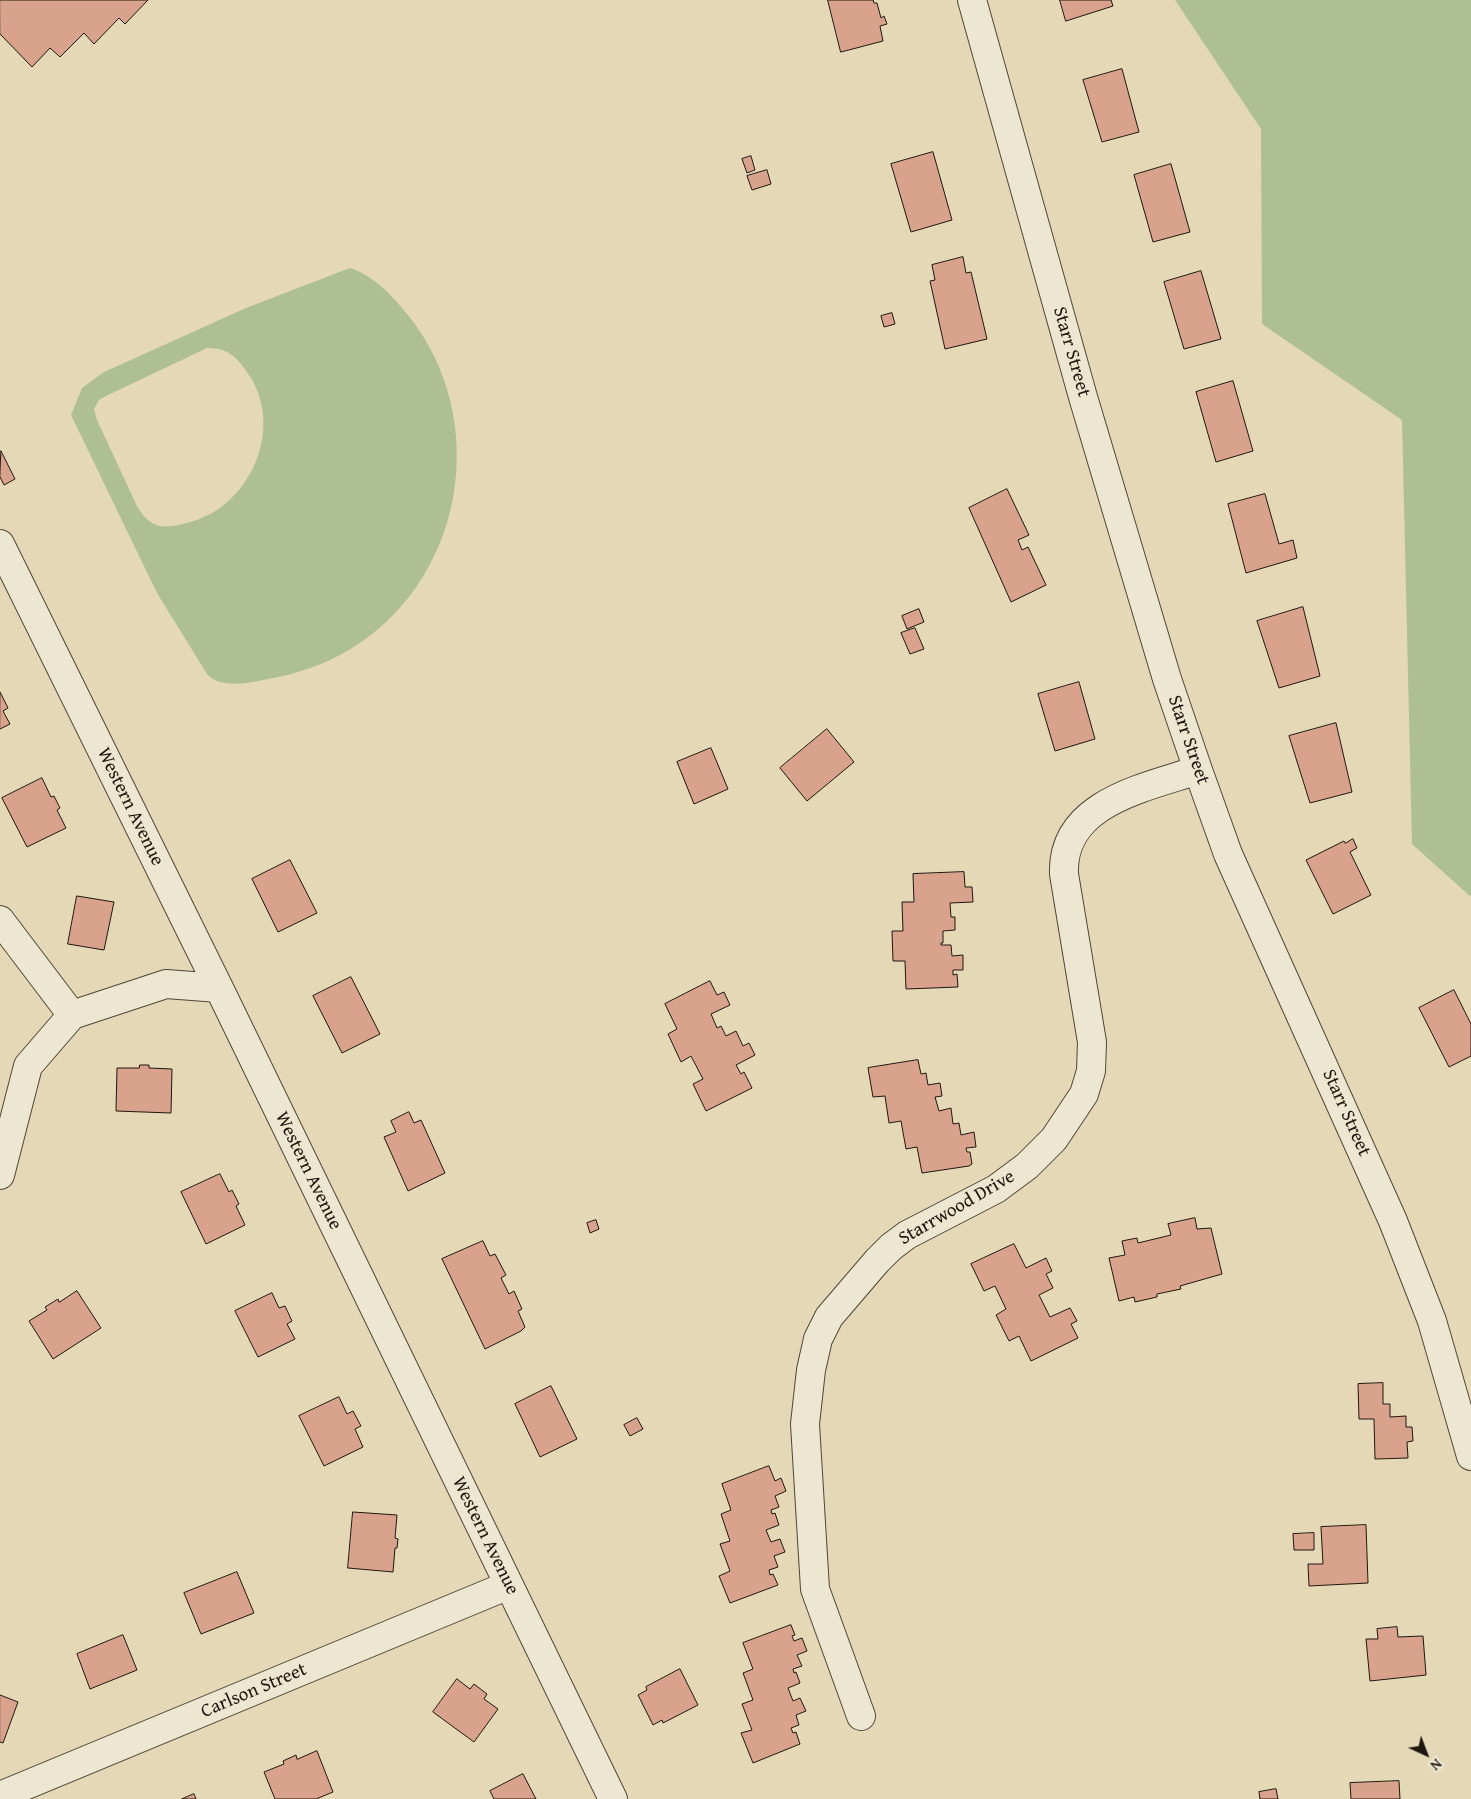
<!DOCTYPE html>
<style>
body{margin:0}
#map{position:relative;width:1471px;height:1799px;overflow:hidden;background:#e4d8b7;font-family:"Gentium Book Plus",serif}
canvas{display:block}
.north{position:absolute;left:1401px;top:1729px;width:50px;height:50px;-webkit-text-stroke:4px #ede6d0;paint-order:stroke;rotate:137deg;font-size:14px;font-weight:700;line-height:20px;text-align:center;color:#1f170e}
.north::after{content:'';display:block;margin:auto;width:18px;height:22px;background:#1f170e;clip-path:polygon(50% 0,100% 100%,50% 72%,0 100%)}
</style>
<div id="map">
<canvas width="1471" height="1799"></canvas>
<div class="north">N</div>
</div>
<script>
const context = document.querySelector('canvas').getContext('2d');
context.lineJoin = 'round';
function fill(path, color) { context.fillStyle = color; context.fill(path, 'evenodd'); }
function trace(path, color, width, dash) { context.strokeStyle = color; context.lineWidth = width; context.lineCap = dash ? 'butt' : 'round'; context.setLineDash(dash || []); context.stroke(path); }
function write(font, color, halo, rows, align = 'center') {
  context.font = font + ' "Gentium Book Plus",serif'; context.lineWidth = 4.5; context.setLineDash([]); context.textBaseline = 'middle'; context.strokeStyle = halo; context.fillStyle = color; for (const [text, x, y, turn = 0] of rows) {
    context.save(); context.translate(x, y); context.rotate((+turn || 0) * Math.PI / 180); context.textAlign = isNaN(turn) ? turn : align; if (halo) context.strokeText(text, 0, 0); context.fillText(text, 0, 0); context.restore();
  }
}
fill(new Path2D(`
 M1175 0H1471V897L1412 844 1402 420 1262 324 1261 129Z
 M350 268C377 276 401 305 417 327 490 432 460 584 349 650 324 665 296 674 268 679 251 683 219 689 207 674L157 593 71 415 82 388 104 372 246 308ZM207 348C227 348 236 356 247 372 287 427 249 510 186 523 175 526 162 529 152 523 145 519 141 512 137 506L97 420 94 409 99 400 106 396Z`), '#aec093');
const building = new Path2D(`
 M0 0H148L125 24 119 18 94 44 84 33 60 57 50 48 32 67 0 34Z
 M828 0H873L874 3H877L881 18 884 16 887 24 880 26 883 41 841 52Z
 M1060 0H1111L1113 6 1066 21Z
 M1122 69 1139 132 1102 142 1083 80Z
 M933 152 952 220 911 232 891 164Z
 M751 156 755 170 747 173 742 159Z
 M1171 164 1190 232 1153 242 1134 175Z
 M767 170 771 184 752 190 747 176Z
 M963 257 966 273 971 272 987 339 945 349 930 281 935 280 932 265Z
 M1201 271 1221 339 1184 349 1164 282Z
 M892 313 895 324 884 327 881 316Z
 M1233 381 1253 451 1216 462 1196 392Z
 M1 451 15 479 4 485 0 477Z
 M1007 489 1029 535 1018 540 1022 550 1028 547 1046 585 1011 602 969 508Z
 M1265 494 1279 544 1293 540 1297 558 1246 573 1228 504Z
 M1303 607 1320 676 1279 688 1257 621Z
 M919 609 924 622 907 629 902 616Z
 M915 628 924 649 910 654 901 633Z
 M1079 682 1095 739 1055 751 1038 694Z
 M0 692 8 708 3 711 10 724 0 729Z
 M1336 723 1352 792 1310 803 1289 736Z
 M827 729 854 762 807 801 780 768Z
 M711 748 728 789 694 804 677 762Z
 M42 778 51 797 54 796 60 808 57 810 66 828 27 847 2 798Z
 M1353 839 1357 848 1350 852 1371 895 1333 914 1306 860 1344 841 1345 843Z
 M290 860 317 913 278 932 252 879Z
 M964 872 965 887H972L973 902 950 903 951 917H955V930L943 931V943H941V945H951L952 956 963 955V970H953V975L957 974 958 987 906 989 905 961H893L892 931H903L902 902H914L913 874Z
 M77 896 114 902 104 950 68 944Z
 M351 977 380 1034 342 1053 313 996Z
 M710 981 717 995 724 992 730 1005 711 1014 717 1028 721 1026 726 1036 736 1031 743 1046 749 1043 755 1055 736 1065 741 1074 744 1072 752 1088 706 1111 693 1084 703 1079 691 1056 681 1062 668 1034 677 1029 665 1004Z
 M1454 990 1471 1024V1056L1449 1067 1419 1008Z
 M918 1060 921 1074 926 1073 928 1085 940 1083 942 1096 935 1097 939 1111 951 1108 953 1124 959 1123 961 1135 974 1132 976 1147 966 1148 967 1152H970L972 1164 969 1166 922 1173 917 1147 906 1149 901 1121 889 1123 885 1096 873 1097 868 1068Z
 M140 1065H149V1068L172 1069 171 1113 116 1111 117 1068H139Z
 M409 1112 414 1123 421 1120 445 1173 408 1191 384 1137 396 1132 391 1121Z
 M220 1174 229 1192 232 1190 239 1204 236 1206 245 1225 206 1244 181 1192Z
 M1195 1218 1197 1229 1211 1228 1222 1274 1180 1286 1181 1289 1157 1294V1297L1135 1302 1134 1297 1119 1301 1109 1258 1125 1255 1122 1241 1137 1238 1138 1243 1171 1235 1168 1224Z
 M596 1220 599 1229 590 1233 587 1223Z
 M483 1241 490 1256 495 1254 506 1275 501 1278 509 1294 514 1291 522 1309 518 1311 525 1327 521 1331 485 1349 442 1259Z
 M1014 1244 1026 1268 1046 1258 1052 1271 1046 1274 1053 1288 1039 1295 1050 1317 1070 1308 1077 1321 1071 1324 1078 1338 1031 1361 1019 1336 1009 1341 996 1315 1006 1309 995 1286 984 1291 971 1264Z
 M77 1291 101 1328 53 1359 29 1321 47 1310 45 1307 58 1299 59 1302Z
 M272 1293 279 1308 285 1306 292 1321 287 1324 295 1339 258 1357 235 1311Z
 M1383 1383V1404H1390V1417L1406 1416V1427H1412L1413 1441 1407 1442 1408 1458 1375 1459 1374 1419H1359L1358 1384Z
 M551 1386 577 1439 540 1457 515 1404Z
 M339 1397 347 1414 353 1411 361 1426 355 1429 363 1447 324 1466 299 1416Z
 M637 1418 643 1429 630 1436 624 1425Z
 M769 1466 775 1481 781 1478 786 1491 775 1496 779 1507 771 1510 772 1514 775 1513 779 1525 766 1530 771 1542 780 1539 785 1552 774 1556 778 1567 769 1570 770 1575 773 1574 778 1585 730 1603 719 1576 730 1571 720 1544 730 1541 721 1514 731 1510 722 1484Z
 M353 1512 397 1515 395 1538 398 1539 397 1548H395L393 1572 348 1568Z
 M1366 1525 1368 1583 1309 1586 1308 1564H1323L1321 1527Z
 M1314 1533V1550H1294L1293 1534Z
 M237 1572 254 1613 201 1634 184 1593Z
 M791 1625 795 1635 792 1636 794 1641 802 1638 807 1651 797 1655 802 1666 793 1669 794 1673 796 1672 800 1683 788 1688 793 1701 800 1698 806 1711 796 1715 799 1725 791 1728 793 1733 796 1732 800 1744 753 1763 741 1733 752 1730 742 1704 753 1700 743 1673 753 1669 743 1643Z
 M1397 1627 1398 1637 1423 1636 1426 1675 1370 1681 1366 1639H1378L1377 1629Z
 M123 1635 137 1670 90 1689 77 1654Z
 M680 1669 698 1705 663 1723 662 1720 653 1725 638 1695 647 1690 646 1687Z
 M457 1679 470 1689 474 1684 487 1694 484 1699 498 1709 474 1742 433 1712Z
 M0 1695 18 1702 3 1743 0 1742Z
 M317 1751 333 1792 316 1799H275L264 1772 284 1764 283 1761 296 1755 297 1759Z
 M523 1774 536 1799H494L490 1791Z
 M1399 1781 1400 1799H1351L1350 1783Z
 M1276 1789 1278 1799H1260L1259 1792Z
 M194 1794 196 1799H182Z`);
fill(building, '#d9a28d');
trace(building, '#1f170e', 1);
const minor = new Path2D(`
 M972 0 1083 397 1167 679 1198 770 1228 854 1393 1221 1432 1321 1471 1456
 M0 544 219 988 613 1799
 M0 920 72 1015
 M0 1175 28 1066 72 1015 166 984 219 988
 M861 1716 815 1589 805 1424 811 1370 818 1339 829 1317 877 1261 891 1247 907 1235 996 1189 1027 1166 1054 1139 1084 1094 1091 1071 1092 1042 1064 874C1061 803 1144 788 1198 770
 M0 1796 509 1585`);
trace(minor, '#504738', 30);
trace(minor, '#ede6d0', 28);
write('19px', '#1f170e', '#ede6d0', [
 ["Starr Street",1071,352,74],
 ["Starr Street",1188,740,71],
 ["Western Avenue",130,807,64],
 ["Starr Street",1346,1113,66],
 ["Western Avenue",308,1171,64],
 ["Starrwood Drive",957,1208,-30],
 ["Western Avenue",485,1536,64],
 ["Carlson Street",254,1691,-23]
]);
</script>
